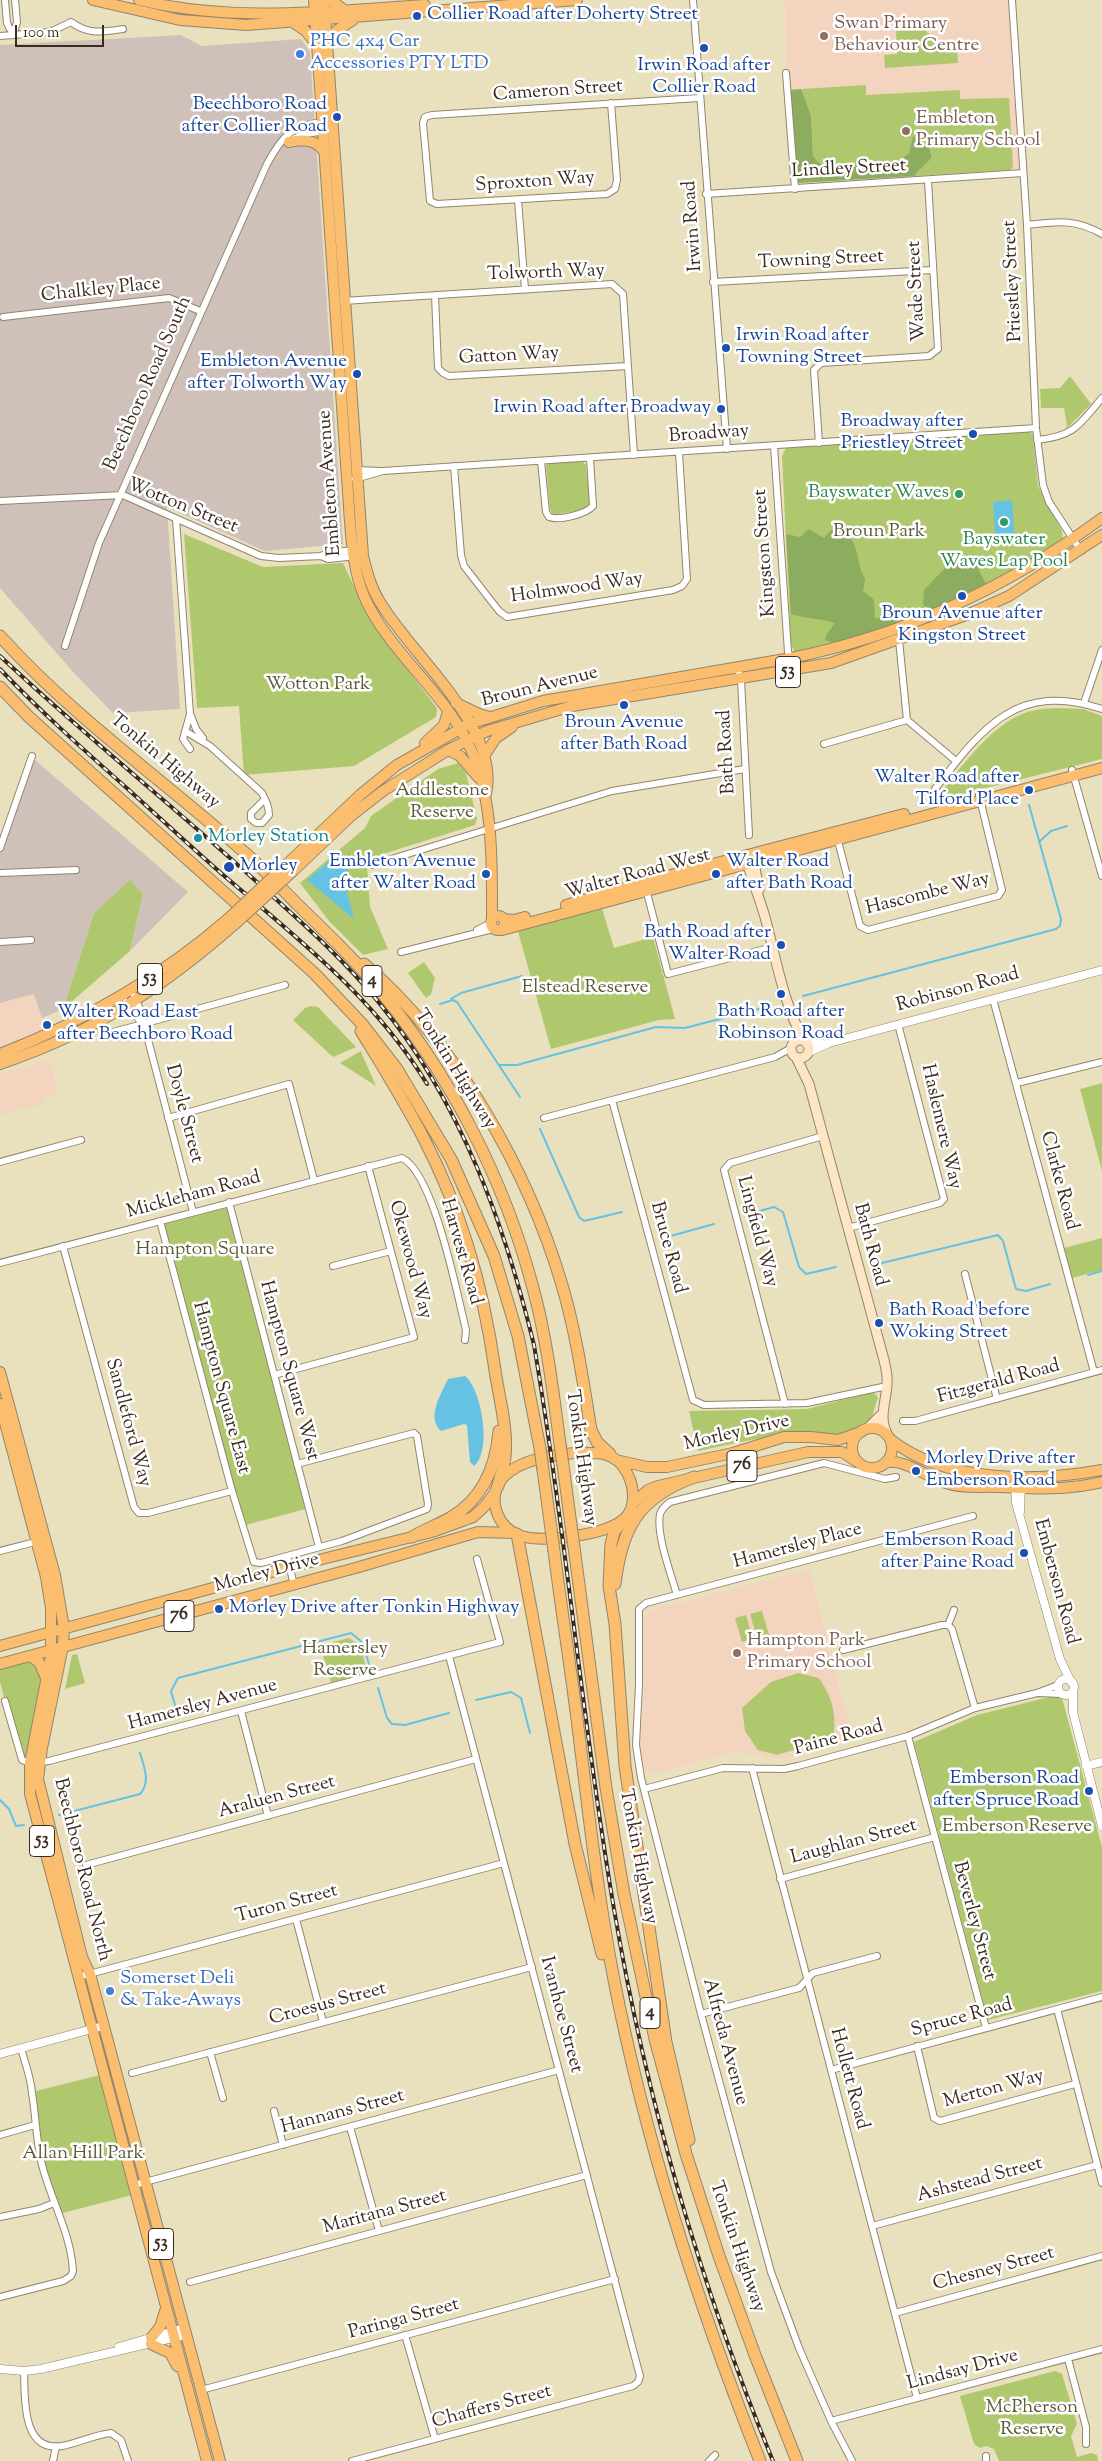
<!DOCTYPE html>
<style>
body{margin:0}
#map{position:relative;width:1102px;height:2461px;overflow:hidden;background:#e9e0bd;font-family:"Sorts Mill Goudy",serif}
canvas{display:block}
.scale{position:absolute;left:15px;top:25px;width:89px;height:22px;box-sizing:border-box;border:2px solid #3b2a1e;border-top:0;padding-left:6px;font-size:15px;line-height:18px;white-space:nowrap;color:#3b2a1e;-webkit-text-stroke:4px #fff;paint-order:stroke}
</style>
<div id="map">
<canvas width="1102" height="2461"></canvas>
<div class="scale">100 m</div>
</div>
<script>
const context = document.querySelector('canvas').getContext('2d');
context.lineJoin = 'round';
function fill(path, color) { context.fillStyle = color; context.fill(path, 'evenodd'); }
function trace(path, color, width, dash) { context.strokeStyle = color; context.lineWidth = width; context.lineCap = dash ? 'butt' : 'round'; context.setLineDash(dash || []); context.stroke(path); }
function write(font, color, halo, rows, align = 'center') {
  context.font = font + ' "Sorts Mill Goudy",serif'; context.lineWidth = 5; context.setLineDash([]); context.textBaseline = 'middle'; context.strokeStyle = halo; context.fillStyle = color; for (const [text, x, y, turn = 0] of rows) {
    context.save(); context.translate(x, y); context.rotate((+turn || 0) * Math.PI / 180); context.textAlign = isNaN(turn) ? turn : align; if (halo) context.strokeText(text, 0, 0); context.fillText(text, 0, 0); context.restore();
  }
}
fill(new Path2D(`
 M785 0H1008L1013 8 1023 172 795 189 786 73Z
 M35 994 46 1033 0 1054V1003Z
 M50 1060 58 1094 42 1099 43 1104 0 1115V1074Z
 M809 1570 853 1740 782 1759 735 1752 655 1773 642 1768 640 1748 644 1685V1620L650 1610Z`), '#f3d4be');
fill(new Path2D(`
 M181 35 202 46 301 39 310 52 343 544 265 551 167 507 180 709 113 713 74 673 0 588V45Z
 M34 759 188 892 130 951 143 894 130 881 94 913 63 1009 42 1018 34 994 0 1003V850Z`), '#cfc0ba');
fill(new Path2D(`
 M924 29 933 38 950 43 951 51H957L958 63 885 68 884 55 897 54 896 31Z
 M866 85V95L960 90V99L1009 98 1013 167 1010 170 915 176 917 172 932 158 929 147 913 137 909 153 898 161 867 165 828 166 819 163 813 156 811 115 801 89Z
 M1070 376 1091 404 1065 430 1067 426 1064 408H1041L1040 389 1060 388Z
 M1029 431 1033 435 1038 486 1062 531 1063 539 1060 546 995 583 913 618 823 649 795 653 791 644 782 456 786 448Z
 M581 460 586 465 590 505 587 509 553 515 550 509 546 466 548 463Z
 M184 534 263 567 343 563 371 622 437 708 436 717 354 766 244 775 239 706 197 708Z
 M1083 709 1102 716V759L934 801C959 771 995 716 1036 710 1051 707 1068 709 1083 709Z
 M458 763 466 773 477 819 475 825 361 861 367 866 370 907 388 949 363 955 329 921 300 883 365 828 371 816 438 769Z
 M130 880 143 894 130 951 63 1009 94 913Z
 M601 905 614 948 653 937 675 1019 659 1020 551 1049 517 928Z
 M424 962 435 978 431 994 426 998 408 973Z
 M311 1006 318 1007 356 1047 333 1057 293 1020 305 1008Z
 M361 1051 362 1054 376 1086 340 1063Z
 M1102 1083V1171L1080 1089Z
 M229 1202 309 1508 242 1526 160 1221Z
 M1102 1238V1270L1072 1278 1064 1248Z
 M873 1392 878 1397 867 1435 862 1438 775 1435 698 1451 689 1411 807 1409Z
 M762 1611 769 1635 757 1638 750 1614Z
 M746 1615 753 1639 742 1642 735 1618Z
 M349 1638 360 1645 369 1677 332 1687 320 1645Z
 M77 1654 85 1683 65 1689 72 1655Z
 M30 1656 43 1669 30 1763 20 1757 0 1682V1664Z
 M798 1673 819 1678C831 1696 836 1710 834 1732L823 1741 777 1755 758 1750 745 1731 742 1708 771 1682Z
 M1061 1694 1102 1847V1991L988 2020 914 1742 977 1715Z
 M104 2074 136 2194 59 2214 47 2183 32 2092Z
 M1055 2371 1062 2374 1077 2424 1071 2436 1077 2457 1091 2453 1097 2455 1098 2461H999L994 2449 986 2446 980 2448 974 2444 960 2396Z`), '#b0c86d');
fill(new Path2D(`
 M801 89 811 115 813 156 819 163 828 166 867 165 898 161 909 153 913 136 929 147 932 158 917 172 915 176 799 183 795 182 789 90Z
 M839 527C862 542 854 559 865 579L863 591 874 600 875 618 897 616 900 622 837 644 825 640 826 635 835 623C820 618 806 619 791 614L786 534 800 537 809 529 824 538 831 530Z
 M952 556H961L970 566 976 564 986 584 930 611 923 605 924 590 945 568Z`), '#8cac60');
fill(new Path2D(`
 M1012 500 1015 543 996 544 993 502Z
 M335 856 348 861 347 893 354 919 307 880Z
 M465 1376C481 1388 493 1451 474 1466L470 1462 467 1425 464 1424 441 1431C426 1417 441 1394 448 1379Z`), '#65c2e3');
trace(new Path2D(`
 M1039 842 1051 831 1067 826
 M803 996 1056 929 1060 926 1061 919 1029 805
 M451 999 461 993 522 976
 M440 1004 453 1000 457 1002 520 1097
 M499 1065H517L656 1027 685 1028 766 1007
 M540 1129 579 1217 584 1221 622 1212
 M753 1213 774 1207 783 1212 799 1267 806 1274 836 1267
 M667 1237 714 1224
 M882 1263 998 1235 1003 1241 1016 1289 1026 1291 1050 1284
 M1088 1275 1102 1271
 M378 1688 387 1718 392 1724 405 1725 449 1713
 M476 1700 511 1692 521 1698 530 1733
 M177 1712 171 1691 178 1678 351 1633 362 1642 369 1664
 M0 1800 9 1809 16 1826 24 1825
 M59 1815 140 1794C151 1782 144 1767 140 1753`), '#65c2e3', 2);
const minor = new Path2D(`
 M5 0 7 23 13 35
 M693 0 727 449
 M1012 0 1027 225 1036 428 1043 485 1049 502 1081 551
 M13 35 17 22 15 0
 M0 36 50 32 71 22C88 35 103 32 123 29
 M786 73 795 189
 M611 103 617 180 615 189 607 194 437 204 430 201 423 123 425 117 432 115 699 98
 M293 139 304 134 327 131
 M706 194 1023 173
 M518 200 525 289
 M1027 225C1057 222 1074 218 1102 234
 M713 282 932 270
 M435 295 438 368 443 373 449 376 628 366
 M343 301 612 284 623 294 634 455
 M3 317 169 298 200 311
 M1037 440C1075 436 1079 425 1102 398
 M819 443 814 370 821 363 929 356 938 349 928 181
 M774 446 788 652 791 658
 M541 461 546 512 549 517C559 521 586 514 593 506L590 458
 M454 466 461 555 464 566 499 611 507 617 673 590 682 586 687 579 679 453
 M355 470 382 471
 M355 479 383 471 1036 428
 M0 501 123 495 261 556 279 558 321 556 328 559 357 556
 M176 519 190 714 183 739 190 749
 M321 556 327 553 354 550
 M899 640 907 720 956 761
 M65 646 99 543 267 164C282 136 292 125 324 122
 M737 667 741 680 749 835
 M1084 703 1102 650
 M191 716 196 729 203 738
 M185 731 210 746 262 793C266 801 269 807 269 815L262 823H256L251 819V813L265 799
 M824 744 907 720
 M1072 770 1102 876
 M935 789C982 728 1017 681 1102 709
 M837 837 860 926 868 930 998 896 1002 890 979 795
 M0 848 32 756
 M372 865 612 791 745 769
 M0 873 76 870
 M646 889 668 974 773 947
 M477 930 491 923
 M0 942 31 940
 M401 952 493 929
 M134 996 140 1009 193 1212
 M993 999 1094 1372
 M126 1002 142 1024
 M106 1034 285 985
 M1017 1083 1102 1062
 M612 1100 693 1400 704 1405 807 1403 887 1386
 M168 1118 289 1084 314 1180
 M544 1118 775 1057 791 1048
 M0 1162 81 1140
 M229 1202 319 1547
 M160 1221 232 1491 254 1562 261 1563 342 1541 427 1509 428 1504 417 1436 414 1433 297 1464
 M848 1228 940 1203 944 1199 898 1024
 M63 1246 134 1507 139 1513H148L232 1491
 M0 1263 402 1158C434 1173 457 1294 466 1330L465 1340
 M333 1266 391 1251
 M965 1274 997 1399
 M274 1375 414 1337 368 1166
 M785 1404 724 1170 730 1163 823 1136
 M903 1421H915L1102 1370
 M0 1551 39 1541
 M287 1556 294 1585
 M677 1595C671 1574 656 1535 660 1514 662 1508 666 1505 670 1502L824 1463 885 1479 896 1477
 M948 1625 954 1610
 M843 1650 942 1625H948L952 1629 975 1708
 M1038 1693 1061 1694
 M5 1701 22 1760 30 1763 49 1761 500 1642 477 1559
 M241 1711 268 1816
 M908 1736 986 2028
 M752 1768 917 2398
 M644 1789 723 1768 784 1769 798 1766 908 1736 975 1708 1037 1693 1058 1685
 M86 1865 476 1759
 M780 1879 935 1837
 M296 1919 323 2022
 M78 1977 504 1863
 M1057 2009 1102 2183
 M701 2014 799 1988 813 1973 877 1956
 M917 2046 934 2118 940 2121 1075 2084
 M210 2052 223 2098
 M831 2070 1102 1997
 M132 2073 532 1967
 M274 2111 283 2145
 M350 2127 379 2231
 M0 2135 35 2125
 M134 2185 559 2070
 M0 2217 39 2209 54 2203
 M872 2226 1097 2165
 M190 2282 587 2175
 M0 2297 63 2281 71 2276 73 2271C71 2234 51 2200 42 2165 36 2141 36 2117 32 2093 31 2078 25 2063 21 2048
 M895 2313 1102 2256
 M405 2335 435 2439
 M1068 2359 1086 2427V2444
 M24 2371C25 2396 21 2453 62 2446 78 2443 94 2435 111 2433L121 2440 128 2461
 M201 2390 615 2279
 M831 2421 1102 2349
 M986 2456V2461
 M53 2461 56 2446
 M352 2461 633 2386 638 2382 640 2376 449 1656
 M709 2461 715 2455
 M852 2461 831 2421 799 2348 771 2272 701 2014 641 1778 636 1745 639 1684V1609L646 1603 973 1516`);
const tertiary = new Path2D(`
 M806 1043 823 1044
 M809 1052 829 1043 1102 970
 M1015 1483 1016 1503 1060 1659 1071 1682
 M1020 1512 1021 1484
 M1058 1687a8 8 0 1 1 16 0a8 8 0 1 1-16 0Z
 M1073 1691V1712L1102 1826
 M1086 1766 1102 1762
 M0 2054 103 2026
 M119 2347 184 2328
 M0 2369 24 2371 41 2369 185 2335`);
const secondary = new Path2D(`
 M753 857 759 890
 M746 858C751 878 759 896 765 917 776 958 783 1003 804 1041
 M791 1049a9 9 0 1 1 18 0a9 9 0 1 1-18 0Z
 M796 1057 809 1084 884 1360C886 1368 888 1376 887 1384 886 1404 878 1417 888 1436
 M867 1429 881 1415`);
const primary = new Path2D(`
 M93 0 180 20 246 25 577 0
 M139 0C234 23 329 11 425 5
 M314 0 350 522C352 547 354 572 364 596 386 648 441 689 467 741 494 794 492 861 492 919
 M324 0 363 556C367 572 371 588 380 602 411 655 501 728 486 794
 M331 0 344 10
 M294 23 306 31 317 46
 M327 46 336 31 353 20
 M289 142C303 139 317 139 325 153
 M456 703 479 714 490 717
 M425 743 444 725 448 712
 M448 750 460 756 478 777
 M484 756 496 738 512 727
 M288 863 360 795 397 765 469 724 543 701 791 658C904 635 1010 586 1102 518
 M294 870 352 815 383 791 448 750 487 731 572 706 831 663 969 614 1009 596 1102 535
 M566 905 644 882 904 814
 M491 923a7 7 0 1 1 14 0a7 7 0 1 1-14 0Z
 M504 919 514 920 525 917
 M502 930 1102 768
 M0 1054C85 1021 160 978 229 918
 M0 1064C94 1032 161 989 235 924
 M0 1372 55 1575 64 1628 63 1646 42 1748 38 1779 82 1957 90 1974 220 2461
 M0 1404 46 1577 51 1608V1656L30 1763V1794L207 2461
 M0 1646 290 1567 432 1532 473 1517 484 1507 496 1491
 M30 1656 39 1662 46 1678
 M0 1664 359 1567 478 1532 514 1533
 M151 2338 160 2327 165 2311
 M151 2344 170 2353 177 2366`);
const trunk = new Path2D(`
 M852 1448a20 20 0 1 1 40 0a20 20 0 1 1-40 0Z
 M890 1439C944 1483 1037 1482 1102 1470
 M575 1453C597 1452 616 1451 627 1473 634 1486 637 1507 624 1519 606 1535 544 1543 521 1536 499 1529 488 1503 499 1483 513 1460 551 1455 575 1453Z
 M620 1461 647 1467H667L733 1453 784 1437H811L838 1440 861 1432
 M886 1463C900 1456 932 1480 949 1484 966 1489 982 1486 999 1487 1034 1489 1067 1490 1102 1482
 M633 1503 648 1490 658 1486 808 1452H842L856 1461`);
const motorway = new Path2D(`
 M0 636C73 717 163 780 244 852 264 869 281 888 299 906 326 932 353 958 377 987 450 1074 504 1178 533 1288 547 1339 553 1392 560 1444
 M0 687 29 717 315 974 363 1025 397 1069 451 1159 494 1256 518 1336 540 1448
 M364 964C456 1043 528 1170 562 1285 576 1332 583 1381 591 1430L597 1442 610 1454
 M361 1031C383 1067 405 1102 424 1139 461 1210 484 1292 495 1370 499 1399 508 1427 505 1457 504 1467 500 1476 498 1486
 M563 1465 571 1525
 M543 1470 551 1529
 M622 1521 614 1532 611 1544 609 1586 615 1624 625 1766 666 2042 689 2140
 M517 1534 575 1844 602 1954
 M412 1537C424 1530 437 1525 450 1518 483 1499 496 1467 499 1431
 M574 1547 606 1788 624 1894 655 2039 686 2154 719 2256 755 2355 797 2461
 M554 1551C561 1607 570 1663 577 1719 588 1806 597 1893 614 1980 646 2144 698 2305 760 2461
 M615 1584C622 1527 638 1498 694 1477`);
trace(minor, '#92856e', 8);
trace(tertiary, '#92856e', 9);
trace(secondary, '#92856e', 11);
trace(primary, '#92856e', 12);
trace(trunk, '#92856e', 12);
trace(motorway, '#92856e', 13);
trace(minor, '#fff', 6);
trace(tertiary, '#fff', 8);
trace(secondary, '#fde5c5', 9);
trace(primary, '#fabe6e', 10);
trace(trunk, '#fabe6e', 10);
trace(motorway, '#fabe6e', 11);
const rail = new Path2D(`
 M0 656C87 738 181 812 269 893 308 928 347 963 380 1004 461 1103 504 1222 534 1345 566 1532 582 1722 614 1909 646 2098 700 2284 773 2461
 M0 669C41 712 85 751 130 791 160 818 191 847 222 874 297 938 375 998 427 1084`);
trace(rail, '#3b2a1e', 4);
trace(rail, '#fff', 2, [5.5]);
const primaryBridge = new Path2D(`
 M229 918 288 863
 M235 924 294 870`);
const motorwayBridge = new Path2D(`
 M560 1444 563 1465
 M540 1448 543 1470
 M571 1525 574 1547
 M551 1529 554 1551`);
trace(primaryBridge, '#92856e', 12, []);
trace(motorwayBridge, '#92856e', 13, []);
trace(primaryBridge, '#fabe6e', 10);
trace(motorwayBridge, '#fabe6e', 11);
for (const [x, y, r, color] of [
 [417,16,5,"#1a4fb4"],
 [824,36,5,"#8d6e63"],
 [704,48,5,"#1a4fb4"],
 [300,54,5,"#3f7fe0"],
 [337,117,5,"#1a4fb4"],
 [906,131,5,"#8d6e63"],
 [726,348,5,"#1a4fb4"],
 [357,374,5,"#1a4fb4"],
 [721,409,5,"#1a4fb4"],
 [973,434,5,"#1a4fb4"],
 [959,494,5,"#2e9e5b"],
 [1004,522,5,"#2e9e5b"],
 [962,596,5,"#1a4fb4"],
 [624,705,5,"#1a4fb4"],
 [1029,790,5,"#1a4fb4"],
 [198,838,5,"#0f9aa8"],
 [229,867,6,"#1a4fb4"],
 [486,874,5,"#1a4fb4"],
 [716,874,5,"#1a4fb4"],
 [781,945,5,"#1a4fb4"],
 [781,994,5,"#1a4fb4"],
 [47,1025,5,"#1a4fb4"],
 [879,1323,5,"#1a4fb4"],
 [916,1471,5,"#1a4fb4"],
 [1024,1553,5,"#1a4fb4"],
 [219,1609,5,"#1a4fb4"],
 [737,1653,5,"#8d6e63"],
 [1089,1791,5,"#1a4fb4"],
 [110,1991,5,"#3f7fe0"]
]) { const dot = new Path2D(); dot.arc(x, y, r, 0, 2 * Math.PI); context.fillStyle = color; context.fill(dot); trace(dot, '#fff', 2); }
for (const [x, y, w] of [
 [788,672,25],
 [150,979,25],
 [372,981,20],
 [742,1466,30],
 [179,1616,30],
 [42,1841,25],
 [650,2013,20],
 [161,2244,25]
]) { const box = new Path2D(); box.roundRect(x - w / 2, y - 15.5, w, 31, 4); context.fillStyle = '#fff'; context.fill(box); trace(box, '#3b2a1e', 1); }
write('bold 18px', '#3b2a1e', null, [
 ["53",788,672],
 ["53",150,979],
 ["4",372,981],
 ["76",742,1466],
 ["76",179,1616],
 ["53",42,1841],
 ["4",650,2013],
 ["53",161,2244]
]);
write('19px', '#164399', '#fff', [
 ["Collier Road after Doherty Street",427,16,"left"],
 ["Irwin Road after",704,67,"center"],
 ["Collier Road",704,89,"center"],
 ["Beechboro Road",327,106],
 ["after Collier Road",327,128],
 ["Irwin Road after",736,337,"left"],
 ["Towning Street",736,359,"left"],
 ["Embleton Avenue",347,363],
 ["after Tolworth Way",347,385],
 ["Irwin Road after Broadway",711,409],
 ["Broadway after",963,423],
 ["Priestley Street",963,445],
 ["Broun Avenue after",962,615,"center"],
 ["Kingston Street",962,637,"center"],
 ["Broun Avenue",624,724,"center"],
 ["after Bath Road",624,746,"center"],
 ["Walter Road after",1019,779],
 ["Tilford Place",1019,801],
 ["Embleton Avenue",476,863],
 ["after Walter Road",476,885],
 ["Walter Road",726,863,"left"],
 ["after Bath Road",726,885,"left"],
 ["Morley",240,867,"left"],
 ["Bath Road after",771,934],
 ["Walter Road",771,956],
 ["Bath Road after",781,1013,"center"],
 ["Robinson Road",781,1035,"center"],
 ["Walter Road East",57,1014,"left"],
 ["after Beechboro Road",57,1036,"left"],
 ["Bath Road before",889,1312,"left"],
 ["Woking Street",889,1334,"left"],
 ["Morley Drive after",926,1460,"left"],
 ["Emberson Road",926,1482,"left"],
 ["Emberson Road",1014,1542],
 ["after Paine Road",1014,1564],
 ["Morley Drive after Tonkin Highway",229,1609,"left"],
 ["Emberson Road",1079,1780],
 ["after Spruce Road",1079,1802]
], 'right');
write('19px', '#785e54', '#fff', [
 ["Swan Primary",834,25],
 ["Behaviour Centre",834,47],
 ["Embleton",916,120],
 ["Primary School",916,142],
 ["Hampton Park",747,1642],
 ["Primary School",747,1664]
], 'left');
write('19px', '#366cbe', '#fff', [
 ["PHC 4x4 Car",310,43],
 ["Accessories PTY LTD",310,65],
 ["Somerset Deli",120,1980],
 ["& Take-Aways",120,2002]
], 'left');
write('19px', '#3b2a1e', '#fff', [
 ["Cameron Street",558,92,-4],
 ["Lindley Street",849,170,-3],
 ["Sproxton Way",535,183,-4],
 ["Irwin Road",694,226,-94],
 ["Towning Street",821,261,-3],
 ["Tolworth Way",546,274,-2],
 ["Priestley Street",1014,281,-93],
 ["Chalkley Place",101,291,-6],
 ["Wade Street",918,291,-93],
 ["Gatton Way",509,357,-3],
 ["Beechboro Road South",149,384,-66],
 ["Broadway",709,435,-4],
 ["Embleton Avenue",331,483,-94],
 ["Wotton Street",182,507,22],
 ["Kingston Street",766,553,-94],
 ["Holmwood Way",577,589,-8],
 ["Broun Avenue",540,688,-14],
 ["Bath Road",728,752,-93],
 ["Tonkin Highway",164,762,40],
 ["Walter Road West",638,875,-15],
 ["Hascombe Way",928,895,-14],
 ["Robinson Road",958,991,-15],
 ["Tonkin Highway",454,1070,58],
 ["Doyle Street",183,1114,75],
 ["Haslemere Way",940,1127,77],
 ["Clarke Road",1058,1181,75],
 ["Mickleham Road",194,1196,-15],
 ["Lingfield Way",756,1232,75],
 ["Bath Road",869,1245,75],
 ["Bruce Road",667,1248,75],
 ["Harvest Road",460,1252,74],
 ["Okewood Way",409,1260,75],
 ["Hampton Square West",288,1371,75],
 ["Fitzgerald Road",999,1383,-15],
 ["Hampton Square East",220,1388,75],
 ["Sandleford Way",127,1423,75],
 ["Morley Drive",737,1434,-13],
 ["Tonkin Highway",580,1458,82],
 ["Hamersley Place",798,1547,-15],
 ["Morley Drive",267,1574,-15],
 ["Emberson Road",1055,1582,75],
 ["Hamersley Avenue",203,1706,-15],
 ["Paine Road",839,1739,-15],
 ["Araluen Street",277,1798,-15],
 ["Laughlan Street",854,1843,-15],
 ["Tonkin Highway",637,1857,79],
 ["Beechboro Road North",81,1870,76],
 ["Turon Street",287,1905,-15],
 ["Beverley Street",973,1921,75],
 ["Croesus Street",328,2005,-15],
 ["Ivanhoe Street",560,2015,75],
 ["Spruce Road",962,2019,-15],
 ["Alfreda Avenue",724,2042,75],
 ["Hollett Road",848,2079,75],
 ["Merton Way",994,2090,-15],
 ["Hannans Street",343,2113,-15],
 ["Ashstead Street",980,2181,-15],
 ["Maritana Street",385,2213,-15],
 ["Tonkin Highway",736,2247,71],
 ["Chesney Street",994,2270,-15],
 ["Paringa Street",404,2320,-15],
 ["Lindsay Drive",963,2371,-15],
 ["Chaffers Street",492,2408,-15]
]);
write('19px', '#27864d', '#fff', [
 ["Bayswater Waves",949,494],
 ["Bayswater",1004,541,"center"],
 ["Waves Lap Pool",1004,563,"center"]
], 'right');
write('19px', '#5e5936', '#fff', [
 ["Broun Park",879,533],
 ["Wotton Park",318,686],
 ["Addlestone",442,792],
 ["Reserve",442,814],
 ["Elstead Reserve",585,989],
 ["Hampton Square",205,1251],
 ["Hamersley",345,1650],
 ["Reserve",345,1672],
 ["Emberson Reserve",1017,1828],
 ["Allan Hill Park",83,2155],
 ["McPherson",1032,2409],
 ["Reserve",1032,2431]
]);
write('19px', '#0d838f', '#fff', [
 ["Morley Station",208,838]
], 'left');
</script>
